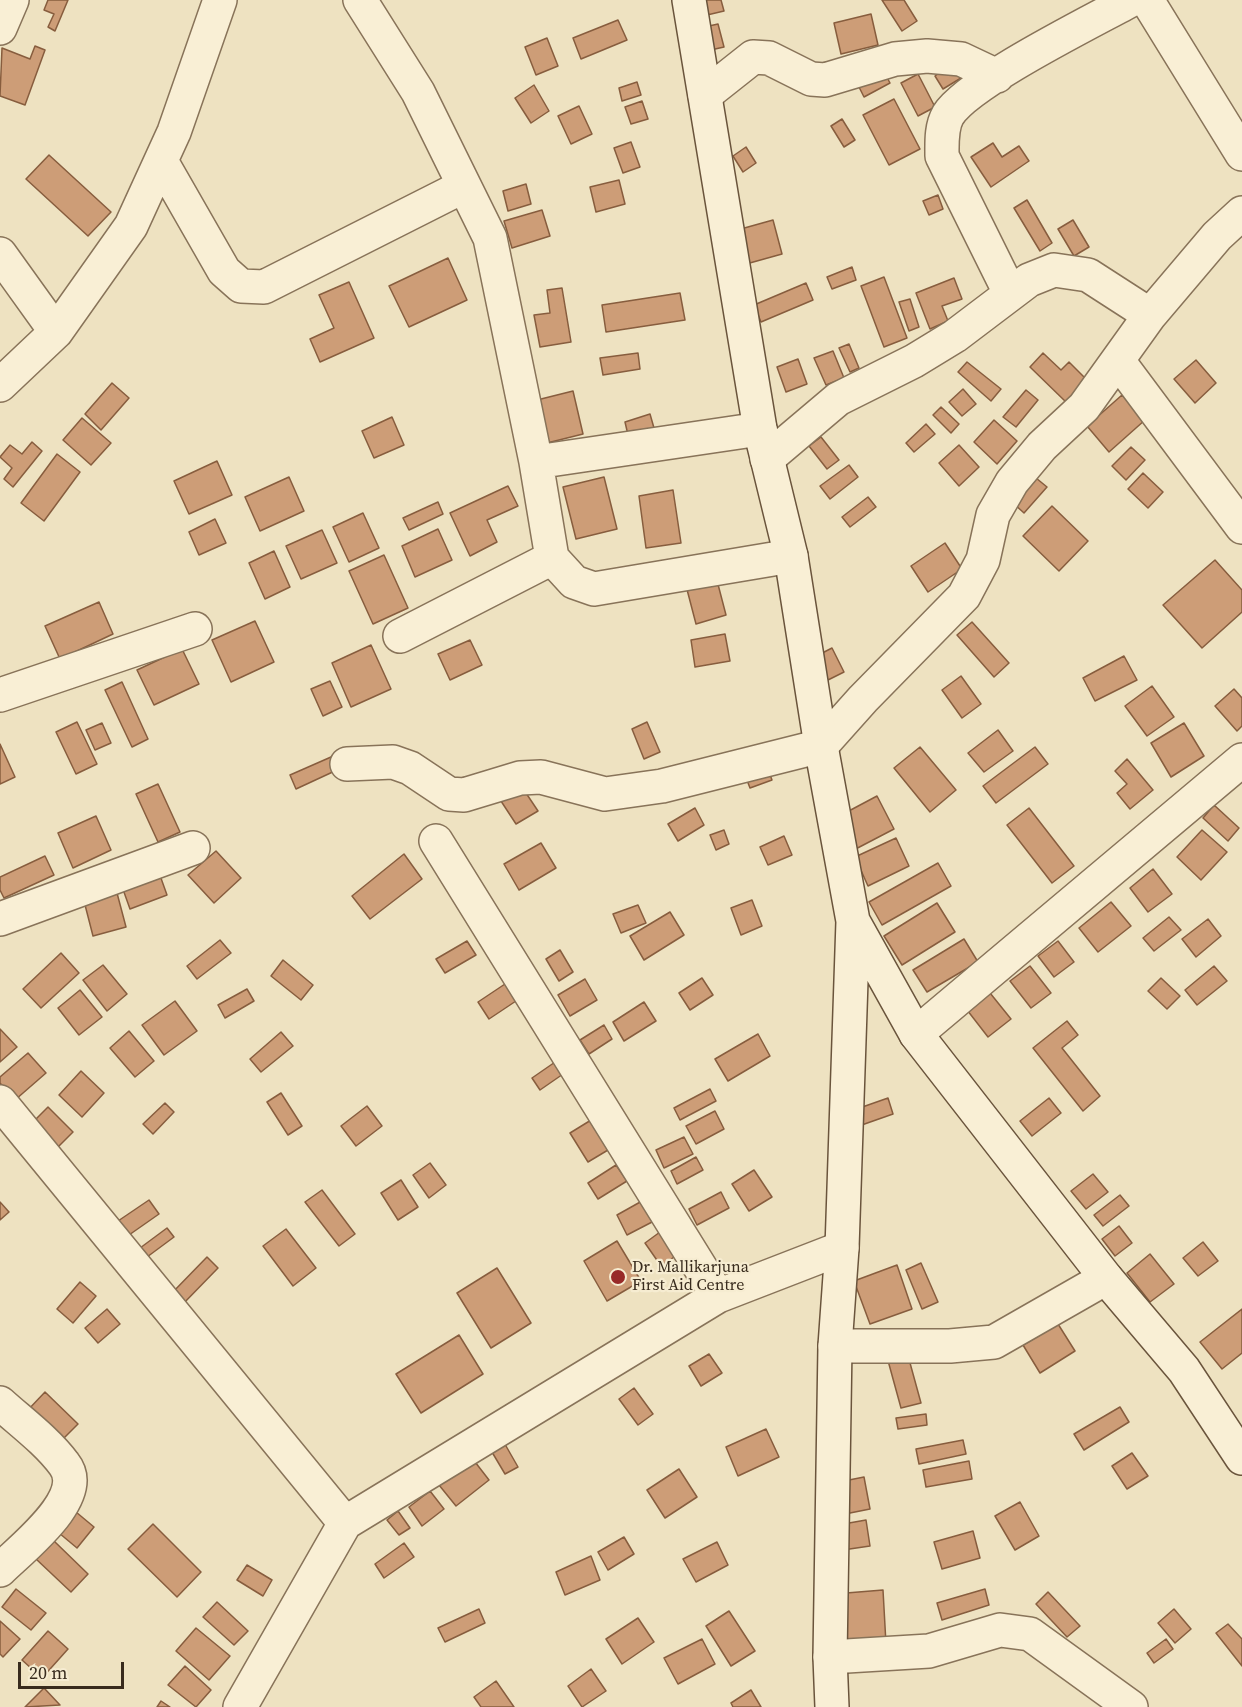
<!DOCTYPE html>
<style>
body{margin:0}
#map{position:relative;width:1242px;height:1707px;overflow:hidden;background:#eee2c1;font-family:"Source Serif 4",serif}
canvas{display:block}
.scale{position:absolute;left:18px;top:1662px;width:106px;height:27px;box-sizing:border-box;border:3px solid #382b1d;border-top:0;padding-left:8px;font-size:18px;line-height:21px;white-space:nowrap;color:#382b1d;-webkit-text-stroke:4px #f6ecd1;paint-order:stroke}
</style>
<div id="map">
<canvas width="1242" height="1707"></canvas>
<div class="scale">20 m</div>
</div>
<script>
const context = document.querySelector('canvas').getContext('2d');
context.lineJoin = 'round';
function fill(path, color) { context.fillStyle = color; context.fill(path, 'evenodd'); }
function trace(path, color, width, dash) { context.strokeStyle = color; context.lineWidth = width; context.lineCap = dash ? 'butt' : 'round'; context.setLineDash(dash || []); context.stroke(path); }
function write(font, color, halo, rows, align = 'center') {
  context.font = font + ' "Source Serif 4",serif'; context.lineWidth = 4.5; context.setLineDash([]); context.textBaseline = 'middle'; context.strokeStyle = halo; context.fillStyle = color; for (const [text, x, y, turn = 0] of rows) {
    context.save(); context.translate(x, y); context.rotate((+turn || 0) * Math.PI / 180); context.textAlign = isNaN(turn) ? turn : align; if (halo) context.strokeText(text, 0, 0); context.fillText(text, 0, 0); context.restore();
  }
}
const building = new Path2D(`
 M48 0H68L55 31 48 27 54 14 44 10Z
 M704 0H721L724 11 707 15Z
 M882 0H904L917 21 902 31Z
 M871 14 878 45 841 54 834 23Z
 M618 20 627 40 581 59 573 38Z
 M718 24 724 47 693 54 700 28Z
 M547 38 558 66 536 75 525 47Z
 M35 46 45 50 25 105 0 96 2 48 30 59Z
 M952 64 961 78 943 89 935 76Z
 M882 68 890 83 864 97 856 81Z
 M918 74 935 107 918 116 901 83Z
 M637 82 641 95 622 101 619 88Z
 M534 85 549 111 531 123 515 98Z
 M894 99 920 149 889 165 863 115Z
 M642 101 648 119 631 124 625 107Z
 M579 106 592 134 571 144 558 116Z
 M842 119 855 140 844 147 831 126Z
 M631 142 640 167 623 173 614 148Z
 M993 143 1002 157 1019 146 1029 161 991 187 971 157Z
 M746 147 756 163 743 172 733 156Z
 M49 155 111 212 88 236 26 179Z
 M619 180 625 204 596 212 590 187Z
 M526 184 531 204 508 211 503 191Z
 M938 195 943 209 929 215 923 201Z
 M1027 200 1052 243 1040 251 1014 208Z
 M542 210 550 236 512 248 504 221Z
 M773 220 782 254 739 266 730 232Z
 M1073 220 1089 247 1074 256 1058 229Z
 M448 258 467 300 409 327 389 286Z
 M852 267 856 280 832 289 827 277Z
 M884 277 907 338 884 347 861 286Z
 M954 278 962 299 942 306 948 321 930 329 916 293Z
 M349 282 374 338 320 362 310 339 334 328 319 295Z
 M806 283 813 300 761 322 754 305Z
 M562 288 571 342 540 347 534 315 550 313 547 290Z
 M680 293 685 320 606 332 602 305Z
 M910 299 919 327 909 331 899 302Z
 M849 344 859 368 850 372 839 348Z
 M833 351 844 378 826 385 814 358Z
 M638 353 640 369 603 375 600 358Z
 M1043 353 1061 370 1069 362 1088 381 1067 403 1030 367Z
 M798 359 807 384 786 392 777 367Z
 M1196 360 1216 383 1195 403 1174 379Z
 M967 362 1001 389 991 401 958 372Z
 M112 383 129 398 101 430 85 414Z
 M963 389 976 404 962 416 949 402Z
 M1026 390 1038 400 1016 427 1003 417Z
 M573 391 583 434 539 445 529 402Z
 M1122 395 1145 420 1109 452 1087 426Z
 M941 407 959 424 951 433 933 415Z
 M650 414 654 428 628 435 625 422Z
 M392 417 404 445 374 458 362 431Z
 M82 418 111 443 91 465 63 440Z
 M994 420 1017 441 997 464 974 442Z
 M926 424 935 434 914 452 906 443Z
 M821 437 839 460 827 469 809 446Z
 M32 442 42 451 13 487 4 479 12 468 0 457 10 445 22 454Z
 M959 445 979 467 959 486 939 463Z
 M1131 447 1145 460 1126 480 1112 466Z
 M57 454 80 472 44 521 21 503Z
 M217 461 232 495 189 514 174 481Z
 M849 465 858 477 830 499 820 486Z
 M1143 473 1163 492 1148 508 1128 489Z
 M289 477 304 511 260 531 245 497Z
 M604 477 617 529 576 539 563 487Z
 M1036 478 1047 487 1024 513 1013 503Z
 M508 486 518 506 487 520 497 542 470 556 450 513Z
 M673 490 681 543 646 548 639 496Z
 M868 497 876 507 850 527 842 517Z
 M438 502 443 514 409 530 403 518Z
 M1052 506 1088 541 1059 571 1023 536Z
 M363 513 379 548 349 562 333 527Z
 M215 519 226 543 199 555 189 532Z
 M438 529 452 560 415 577 402 546Z
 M322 530 337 563 301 579 286 546Z
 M945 543 962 569 928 592 911 566Z
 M274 551 290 587 265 599 249 563Z
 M384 555 408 608 373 624 349 571Z
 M1215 560 1242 590V612L1202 648 1163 605Z
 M714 569 726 615 696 624 684 578Z
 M99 602 113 634 60 659 45 626Z
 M255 621 274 662 231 682 212 640Z
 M972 622 1009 663 994 677 957 635Z
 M725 634 730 661 695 667 691 640Z
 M470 640 482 665 450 680 438 654Z
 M371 645 391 689 351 707 332 663Z
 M832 648 844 672 810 689 797 666Z
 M182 649 199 684 154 705 137 670Z
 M1124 656 1137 680 1095 701 1083 678Z
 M961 676 981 704 962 718 942 690Z
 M330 681 342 707 323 716 311 689Z
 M122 682 148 739 132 747 105 690Z
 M1152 686 1174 717 1147 736 1125 706Z
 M1234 689 1242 698V726L1237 731 1215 706Z
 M77 722 97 764 76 774 56 732Z
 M647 722 660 752 644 759 632 729Z
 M102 723 111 743 95 750 86 730Z
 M1184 723 1204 756 1171 777 1151 743Z
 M998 730 1013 751 984 772 968 753Z
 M0 744 15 777 0 784Z
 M920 747 956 790 930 812 894 768Z
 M1035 747 1048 764 996 803 983 786Z
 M763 756 772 780 750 788 741 765Z
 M331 757 337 770 296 789 290 775Z
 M1127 759 1153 790 1130 809 1117 793 1127 784 1115 771Z
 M158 784 180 832 158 842 136 794Z
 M520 784 538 811 516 824 499 798Z
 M877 796 894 829 848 853 830 821Z
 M1214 805 1239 828 1228 841 1203 818Z
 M695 808 704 825 678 841 668 824Z
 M1029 808 1074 866 1052 883 1007 825Z
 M96 816 111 850 73 868 58 833Z
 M724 830 729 844 716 850 710 835Z
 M1202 830 1227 852 1201 880 1177 857Z
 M784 836 792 855 768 865 760 847Z
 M896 838 909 866 868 886 855 857Z
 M541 843 556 868 519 890 504 864Z
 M216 851 241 878 214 903 188 875Z
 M404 854 422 879 370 919 352 896Z
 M45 856 54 875 4 898 0 890V877Z
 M938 863 951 886 882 925 869 902Z
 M157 867 167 895 130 909 120 881Z
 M1153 869 1172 894 1148 912 1130 888Z
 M117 893 126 927 93 936 84 901Z
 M752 900 762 926 741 935 731 908Z
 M1111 902 1131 926 1098 952 1079 928Z
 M937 903 955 932 902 965 884 936Z
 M638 905 646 923 621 933 613 914Z
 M670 912 684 935 644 960 630 936Z
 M1169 917 1181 930 1154 951 1143 938Z
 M1208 919 1221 936 1196 957 1182 939Z
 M964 939 978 962 927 992 913 970Z
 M220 940 231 953 197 979 187 966Z
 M467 941 476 955 445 973 436 959Z
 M1058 941 1074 962 1054 977 1038 956Z
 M560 950 573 972 559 981 546 959Z
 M61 953 79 973 41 1008 23 989Z
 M283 960 313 985 301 1000 271 976Z
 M103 965 127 994 107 1011 83 980Z
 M1030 966 1051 993 1031 1008 1010 981Z
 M1214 966 1227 981 1197 1005 1185 990Z
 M702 978 713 995 690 1010 679 993Z
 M1161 978 1180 996 1167 1009 1148 991Z
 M585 979 597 1000 570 1016 558 995Z
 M508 982 519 999 489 1019 478 1002Z
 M986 988 1011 1019 988 1037 964 1006Z
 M247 989 254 1001 225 1018 218 1005Z
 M80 990 102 1017 79 1035 58 1008Z
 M175 1001 197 1031 164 1055 142 1025Z
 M644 1002 656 1021 624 1041 613 1022Z
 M1067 1021 1078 1035 1062 1048 1100 1096 1083 1111 1033 1048Z
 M604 1025 612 1039 589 1054 580 1040Z
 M0 1029 17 1047 0 1062Z
 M129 1031 154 1061 135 1077 110 1048Z
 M281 1032 293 1046 261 1072 250 1059Z
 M758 1034 770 1056 728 1081 715 1059Z
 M28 1053 46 1073 15 1100 0 1083V1077Z
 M558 1060 566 1072 540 1090 532 1078Z
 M81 1071 104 1093 82 1117 59 1095Z
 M710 1089 716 1101 680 1120 674 1108Z
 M281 1093 302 1126 288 1135 267 1102Z
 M888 1098 893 1114 856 1127 851 1111Z
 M1049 1098 1061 1113 1032 1136 1020 1121Z
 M165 1103 174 1112 153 1134 143 1124Z
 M367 1106 382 1126 356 1146 341 1126Z
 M48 1107 73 1132 52 1153 27 1128Z
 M715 1111 724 1129 696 1144 686 1126Z
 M596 1117 613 1147 588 1162 570 1133Z
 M684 1137 693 1154 664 1168 656 1150Z
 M696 1157 703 1170 677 1184 671 1171Z
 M430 1163 446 1185 429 1198 413 1175Z
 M616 1165 627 1181 598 1199 588 1183Z
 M754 1170 772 1197 749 1211 732 1184Z
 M1093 1174 1108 1192 1086 1209 1071 1191Z
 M401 1180 418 1207 398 1220 381 1193Z
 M322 1190 355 1234 339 1246 305 1202Z
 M721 1192 729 1208 697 1225 689 1209Z
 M1120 1195 1129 1206 1103 1226 1094 1215Z
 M149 1200 159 1214 129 1235 118 1221Z
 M642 1201 654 1221 627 1235 617 1215Z
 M0 1202 9 1212 0 1220Z
 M1119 1226 1132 1243 1115 1256 1102 1239Z
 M167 1228 174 1237 143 1260 136 1251Z
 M286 1229 316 1268 293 1286 263 1246Z
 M660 1232 677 1255 661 1266 645 1243Z
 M617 1241 641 1281 607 1301 584 1261Z
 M1203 1242 1218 1261 1198 1276 1183 1258Z
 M1150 1254 1174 1284 1150 1302 1127 1273Z
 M207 1257 218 1268 181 1306 170 1295Z
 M921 1263 938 1302 922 1309 906 1270Z
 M897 1265 912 1309 870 1324 854 1281Z
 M497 1268 531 1323 491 1348 457 1293Z
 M80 1282 96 1296 73 1323 57 1309Z
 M107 1309 120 1324 98 1343 85 1328Z
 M1242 1309V1353L1222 1369 1200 1342Z
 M1058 1324 1075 1351 1040 1373 1023 1345Z
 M459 1335 483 1374 421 1413 396 1374Z
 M907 1352 921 1403 901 1408 887 1357Z
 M709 1354 722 1373 701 1386 689 1366Z
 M634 1388 653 1414 638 1425 619 1399Z
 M45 1392 78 1424 59 1443 26 1412Z
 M1120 1407 1129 1422 1084 1450 1074 1434Z
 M926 1414 927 1425 898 1429 896 1418Z
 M766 1429 779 1457 738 1476 726 1447Z
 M502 1439 518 1467 505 1474 489 1447Z
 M963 1440 966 1454 919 1464 916 1449Z
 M1132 1453 1148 1476 1127 1489 1112 1466Z
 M472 1458 489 1480 456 1506 439 1485Z
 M969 1461 972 1479 926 1487 923 1470Z
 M679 1469 697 1497 665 1518 647 1490Z
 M864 1477 870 1509 840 1515 834 1483Z
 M430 1491 444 1509 422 1526 409 1507Z
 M1020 1502 1039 1536 1015 1550 995 1516Z
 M398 1511 410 1528 399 1535 387 1520Z
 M76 1512 94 1527 77 1548 59 1533Z
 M866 1520 870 1546 836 1551 832 1526Z
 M153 1524 201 1572 177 1597 128 1549Z
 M973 1531 980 1558 942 1569 934 1542Z
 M624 1537 634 1554 608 1570 598 1552Z
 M54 1541 88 1574 71 1592 36 1559Z
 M717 1542 728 1565 696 1582 683 1559Z
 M404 1543 414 1557 384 1578 375 1564Z
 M591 1556 600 1580 565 1595 556 1572Z
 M247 1565 272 1580 263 1596 237 1580Z
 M16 1589 46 1613 31 1630 2 1607Z
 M985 1589 989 1605 942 1620 937 1603Z
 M883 1590 886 1644 837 1647 834 1594Z
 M1048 1592 1080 1626 1067 1637 1036 1604Z
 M217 1602 248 1631 234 1645 203 1617Z
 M479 1609 485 1623 445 1642 438 1628Z
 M1174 1609 1191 1629 1175 1643 1158 1623Z
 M729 1611 755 1651 731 1666 706 1626Z
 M638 1618 654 1642 622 1664 606 1639Z
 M0 1621 20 1639 3 1657 0 1654Z
 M1228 1624 1242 1639V1666L1216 1633Z
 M196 1628 230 1656 209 1680 176 1651Z
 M48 1631 68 1649 42 1678 22 1660Z
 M702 1639 715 1664 678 1684 664 1658Z
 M1166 1639 1173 1649 1154 1663 1147 1653Z
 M185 1666 211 1690 196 1707 168 1685Z
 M591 1669 606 1691 582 1707 568 1686Z
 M496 1681 514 1707H481L474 1697Z
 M44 1688 60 1705 25 1707Z
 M751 1690 761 1707H733L731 1703Z
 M161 1701 170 1707H157Z`);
fill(building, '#cd9d77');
trace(building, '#875d3e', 1.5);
const street = new Path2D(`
 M360 0 418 92 490 238 536 462 552 558 574 582 594 589 791 556
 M1147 0 1242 154
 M0 28 12 0
 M705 95 753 57 769 58 811 79 825 80 895 59 927 56 961 59 997 76
 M161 161 224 271 241 286 264 287 464 186
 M0 254 56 332
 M1010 293 942 156C942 143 941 127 948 115 969 82 1091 22 1131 0
 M1119 362 1242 527
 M0 385 56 332 131 226 174 132 220 0
 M767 459 838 399 914 361 955 336 1029 280 1054 270 1088 275 1150 315
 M536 462 760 429
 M400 636 552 558
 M0 695 195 629
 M347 764 393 762 410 768 449 794 464 795 520 778 541 777 605 794 662 786 821 746 863 699 964 596 983 560 993 515 1012 482 1042 446 1084 407 1150 315 1217 236 1242 213
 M436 841 718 1296
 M0 919 193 848
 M916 1034 1242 760
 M0 1102 345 1523
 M835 1346H950L994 1342 1106 1278
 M0 1403C21 1422 47 1441 64 1464 90 1497 21 1549 0 1570
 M830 1657 929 1651 1000 1630 1030 1634 1131 1707
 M240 1707 345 1523 718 1296 842 1248`);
const secondary = new Path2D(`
 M689 0 760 429 791 556 821 746 853 921 842 1248 835 1346 830 1657 832 1707
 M853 921 916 1034 1106 1278 1184 1370 1242 1458`);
trace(street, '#887359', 36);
trace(secondary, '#6a543c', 36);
trace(street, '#f9efd5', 33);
trace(secondary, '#f9efd5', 33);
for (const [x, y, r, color] of [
 [618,1277,8,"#982a28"]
]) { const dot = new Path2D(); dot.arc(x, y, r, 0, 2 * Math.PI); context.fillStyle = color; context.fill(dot); trace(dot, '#f6ecd1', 2); }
write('16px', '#382b1d', '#f6ecd1', [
 ["Dr. Mallikarjuna",632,1268],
 ["First Aid Centre",632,1286]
], 'left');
</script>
